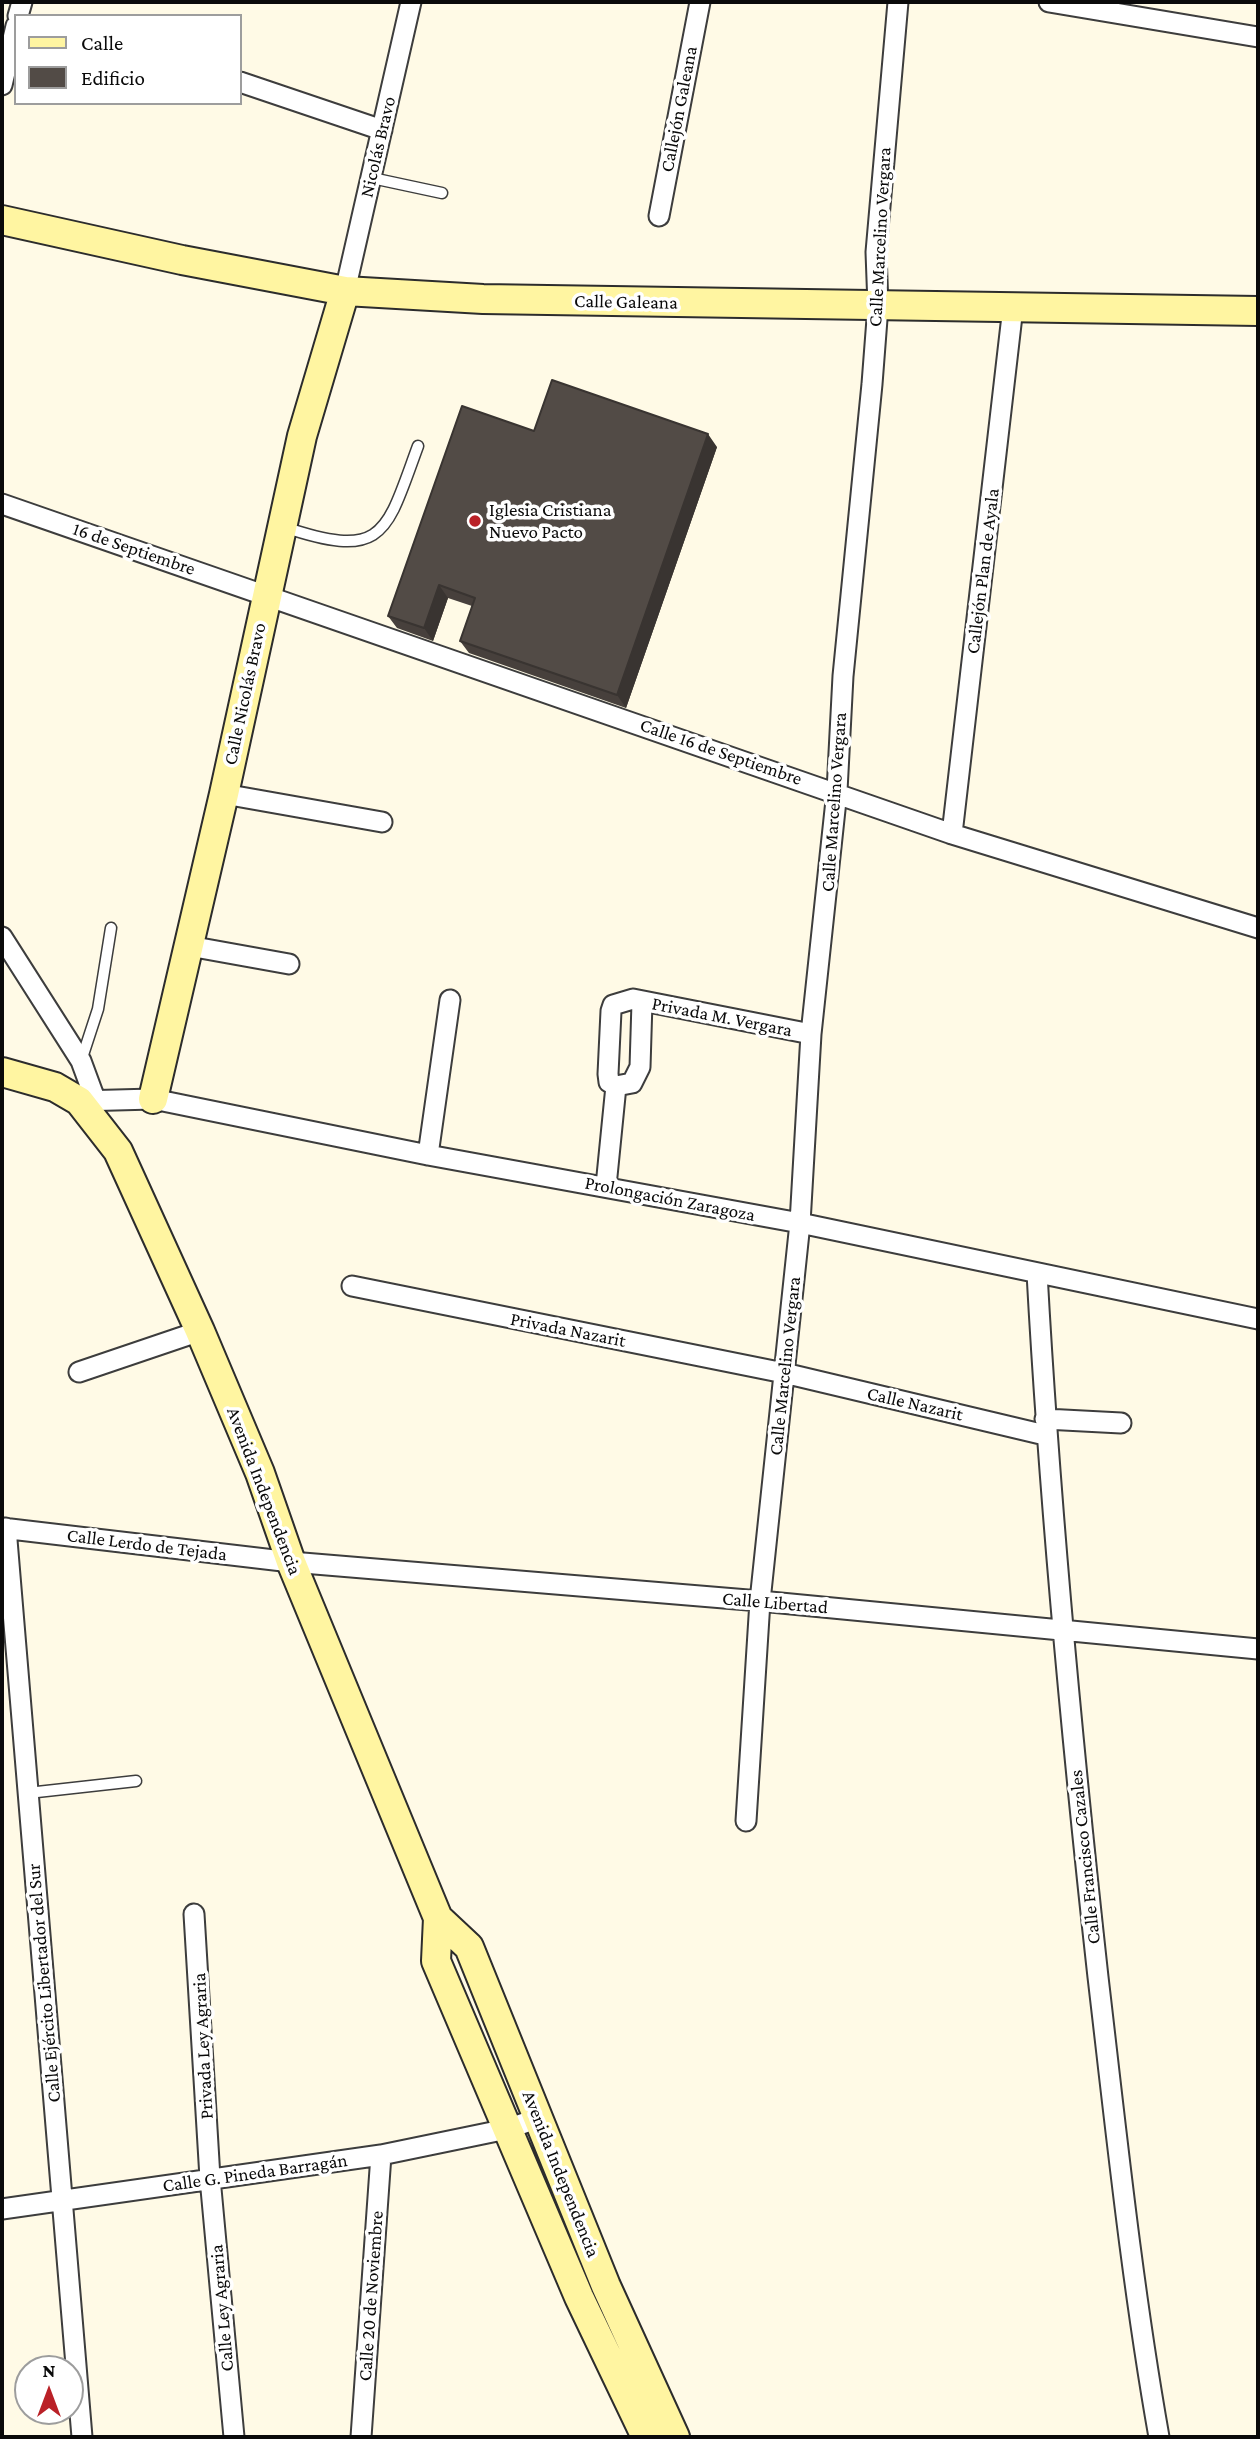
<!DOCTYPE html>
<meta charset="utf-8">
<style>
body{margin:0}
#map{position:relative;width:1260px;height:2439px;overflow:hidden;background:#fffae6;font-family:"Crimson Pro",serif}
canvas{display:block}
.frame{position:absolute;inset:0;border:4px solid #0a0a0a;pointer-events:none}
.legend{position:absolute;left:14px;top:14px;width:228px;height:91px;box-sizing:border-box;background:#fff;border:2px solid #9d9d9d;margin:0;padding:9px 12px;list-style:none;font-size:21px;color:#0a0a0a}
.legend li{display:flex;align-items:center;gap:14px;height:35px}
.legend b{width:35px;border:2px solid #9d9d9d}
.north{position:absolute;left:14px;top:2355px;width:70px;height:70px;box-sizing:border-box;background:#fff;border:2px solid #9d9d9d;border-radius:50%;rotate:0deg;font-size:19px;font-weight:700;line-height:28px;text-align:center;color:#0a0a0a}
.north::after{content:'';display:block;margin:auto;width:24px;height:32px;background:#ba2127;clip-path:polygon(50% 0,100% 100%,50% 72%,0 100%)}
</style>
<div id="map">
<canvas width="1260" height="2439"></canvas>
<div class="frame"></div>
<ul class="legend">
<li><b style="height:9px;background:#fff5a1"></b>Calle</li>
<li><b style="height:19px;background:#524b46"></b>Edificio</li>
</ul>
<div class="north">N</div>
</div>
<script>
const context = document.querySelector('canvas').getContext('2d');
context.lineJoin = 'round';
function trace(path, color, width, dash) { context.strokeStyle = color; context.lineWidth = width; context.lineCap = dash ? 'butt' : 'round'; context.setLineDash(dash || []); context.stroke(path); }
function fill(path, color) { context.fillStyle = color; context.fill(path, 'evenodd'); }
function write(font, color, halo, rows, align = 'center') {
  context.font = font + ' "Crimson Pro",serif'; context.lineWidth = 7; context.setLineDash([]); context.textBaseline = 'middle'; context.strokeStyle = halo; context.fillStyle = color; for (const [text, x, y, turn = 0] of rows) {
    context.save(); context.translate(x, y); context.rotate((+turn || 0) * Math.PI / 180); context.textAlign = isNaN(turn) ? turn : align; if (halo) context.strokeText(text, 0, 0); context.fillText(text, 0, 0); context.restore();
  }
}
const service = new Path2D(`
 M372 178 442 193
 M284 527C385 561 386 533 418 446
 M81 1061 98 1009 111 928
 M28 1793 136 1781`);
const minor = new Path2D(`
 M1049 2 1258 37
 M18 16 22 2
 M240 82 382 130
 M2 85 16 26
 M659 216 700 2
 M345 291 411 2
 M2 504 952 834 1258 928
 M224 794 382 822
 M952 834 1013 307
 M2 937 81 1061 95 1099
 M189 946 289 964
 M642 1002 640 1067 632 1083 616 1086 609 1082 608 1074 611 1011 613 1005 633 999 811 1034
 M79 1101 153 1099 428 1155 800 1223 1258 1319
 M428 1155 450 1000
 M606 1186 616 1086
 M1037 1273C1050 1509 1072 1742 1098 1977 1116 2130 1132 2285 1159 2437
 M352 1286 784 1373 1045 1435
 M79 1372 200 1331
 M1045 1419 1121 1423
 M2 1528 291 1562 760 1601 1258 1649
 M6 1528 82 2437
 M746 1821 760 1601 800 1223 811 1034 837 791 843 676 872 384 878 306 876 252 898 2
 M194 1914 210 2178 234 2437
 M2 2209 381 2155 507 2129 539 2118
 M361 2437 381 2155`);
const secondary = new Path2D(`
 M2 220 182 260 345 291 483 299 1258 311
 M2 1072 55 1087 79 1101 118 1151 200 1331 260 1473 291 1562 438 1918 436 1961 579 2297 646 2437
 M153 1099 224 794 302 436 345 291
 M438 1918 469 1947 606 2286 675 2437`);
trace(service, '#3d3d3d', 13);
trace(minor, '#3d3d3d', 23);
trace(secondary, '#2c2c2c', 32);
trace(service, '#fff', 10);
trace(minor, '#fff', 19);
trace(secondary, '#fff5a1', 28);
fill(new Path2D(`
 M534 431 717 447 626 708 469 653 460 641 472 606 448 598 433 641 397 628 388 616Z`), '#47403c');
fill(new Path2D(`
 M708 434 717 447 626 708 617 695Z
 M439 585 448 598 433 641 424 628Z`), '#393431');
const building = new Path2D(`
 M552 380 708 434 617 695 460 641 475 598 439 585 424 628 388 616 462 406 534 431Z`);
fill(building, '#524b46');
trace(building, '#393431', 2);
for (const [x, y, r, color] of [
 [475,521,7,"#ba2127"]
]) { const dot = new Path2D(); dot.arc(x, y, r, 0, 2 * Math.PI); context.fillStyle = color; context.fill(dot); trace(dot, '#fff', 2.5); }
write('19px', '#0a0a0a', '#fff', [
 ["Callejón Galeana",679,109,-79],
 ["Nicolás Bravo",378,147,-77],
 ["Calle Marcelino Vergara",880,237,-87],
 ["Calle Galeana",626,302,1],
 ["16 de Septiembre",134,549,19],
 ["Callejón Plan de Ayala",983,571,-83],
 ["Calle Nicolás Bravo",245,694,-78],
 ["Calle 16 de Septiembre",721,752,19],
 ["Calle Marcelino Vergara",834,802,-86],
 ["Privada M. Vergara",722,1017,11],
 ["Prolongación Zaragoza",670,1199,11],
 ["Privada Nazarit",568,1330,11],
 ["Calle Marcelino Vergara",785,1366,-84],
 ["Calle Nazarit",915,1404,13],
 ["Avenida Independencia",264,1491,69],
 ["Calle Lerdo de Tejada",147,1545,7],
 ["Calle Libertad",775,1603,5],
 ["Calle Francisco Cazales",1085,1857,-96],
 ["Calle Ejército Libertador del Sur",44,1983,-95],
 ["Privada Ley Agraria",203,2046,-93],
 ["Calle G. Pineda Barragán",255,2173,-8],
 ["Avenida Independencia",561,2174,68],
 ["Calle 20 de Noviembre",371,2296,-86],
 ["Calle Ley Agraria",222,2308,-95]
]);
write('19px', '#0a0a0a', '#fff', [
 ["Iglesia Cristiana",489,510],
 ["Nuevo Pacto",489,532]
], 'left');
</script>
